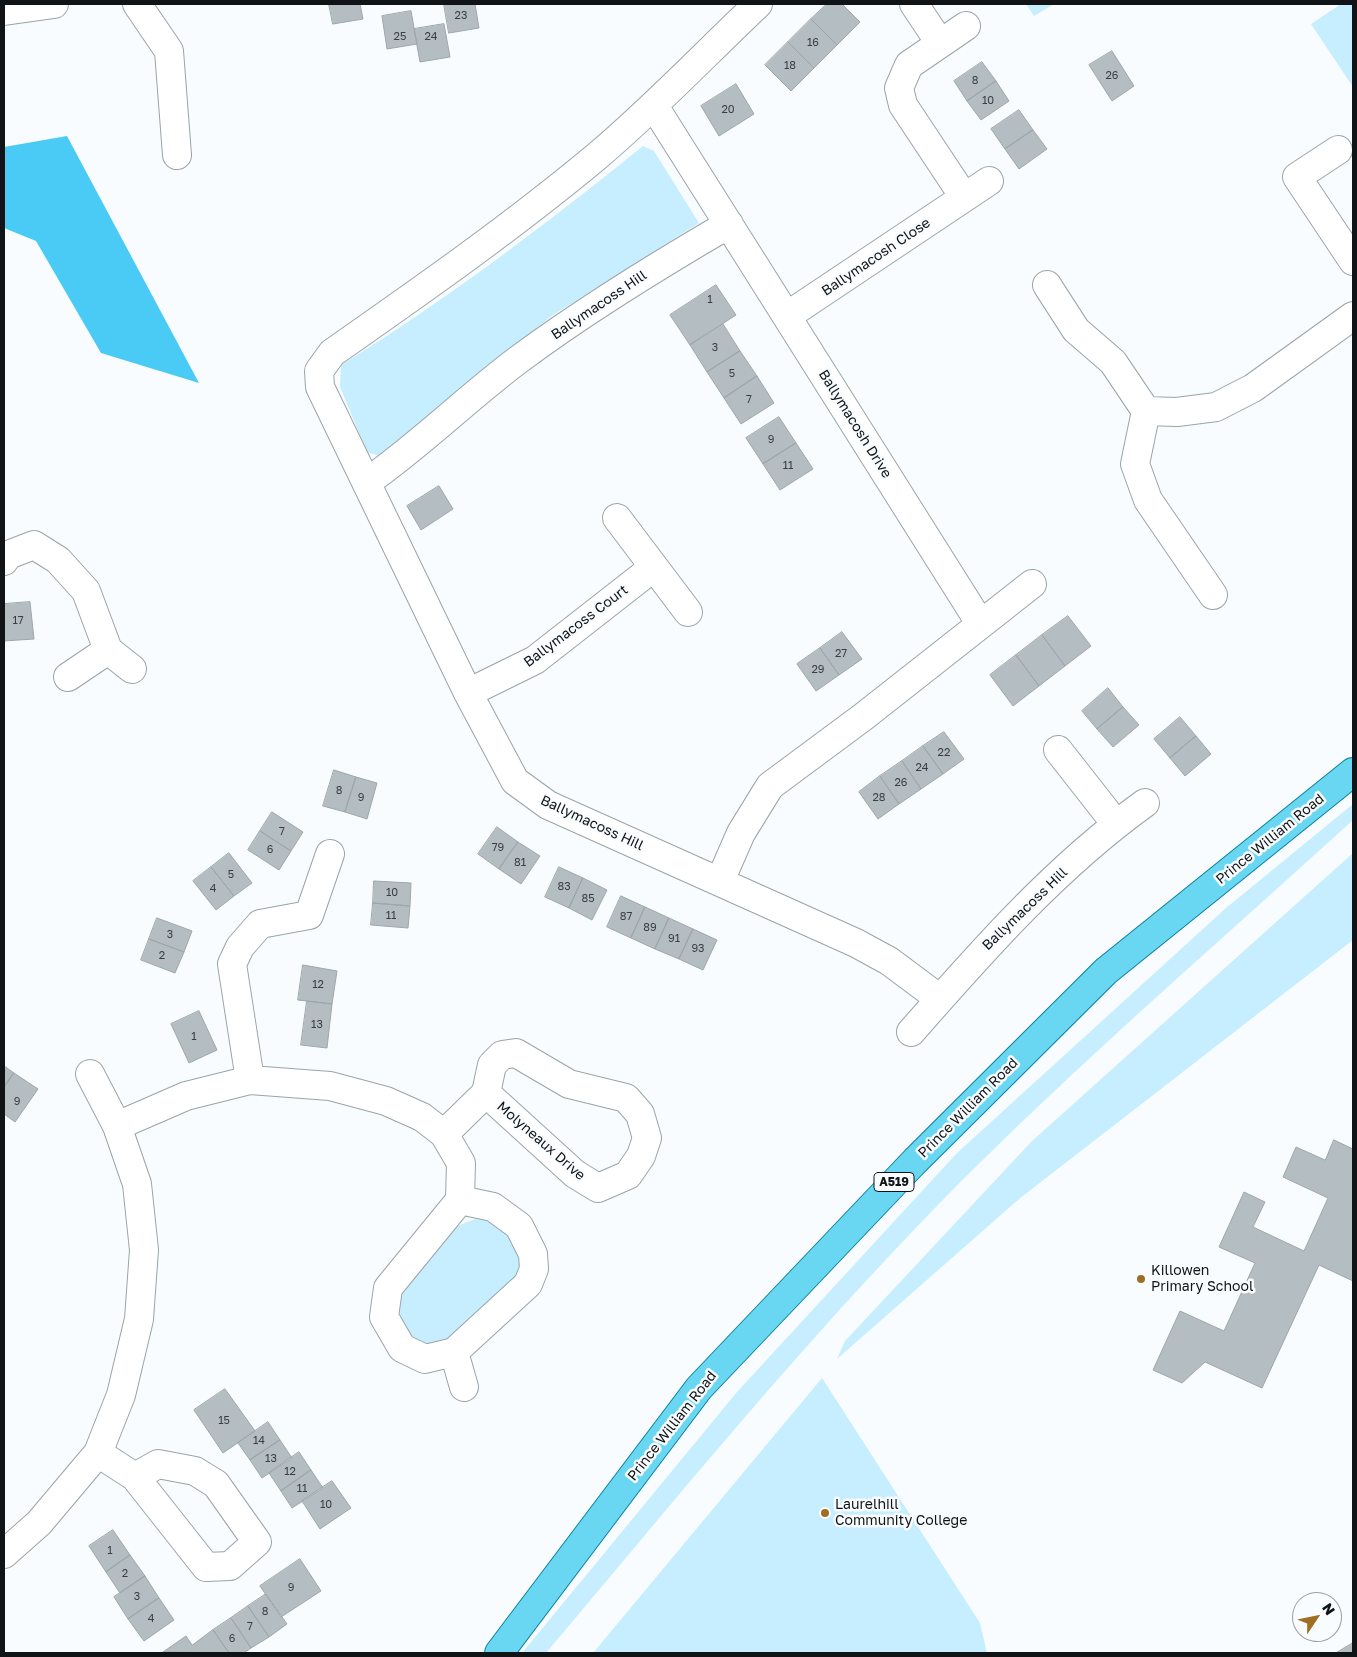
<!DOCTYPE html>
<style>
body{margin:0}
#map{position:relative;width:1357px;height:1657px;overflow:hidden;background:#f8fcfe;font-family:"Golos Text",sans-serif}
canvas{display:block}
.frame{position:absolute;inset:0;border:5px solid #111416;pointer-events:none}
.north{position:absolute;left:1292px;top:1592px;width:50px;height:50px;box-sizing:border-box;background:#f8fcfe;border:1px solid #9c9fa1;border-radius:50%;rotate:56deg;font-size:14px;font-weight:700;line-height:20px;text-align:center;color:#111416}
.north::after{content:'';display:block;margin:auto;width:18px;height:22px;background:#9f6e22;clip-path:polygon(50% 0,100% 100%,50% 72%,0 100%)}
</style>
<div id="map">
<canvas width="1357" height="1657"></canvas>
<div class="frame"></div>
<div class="north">N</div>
</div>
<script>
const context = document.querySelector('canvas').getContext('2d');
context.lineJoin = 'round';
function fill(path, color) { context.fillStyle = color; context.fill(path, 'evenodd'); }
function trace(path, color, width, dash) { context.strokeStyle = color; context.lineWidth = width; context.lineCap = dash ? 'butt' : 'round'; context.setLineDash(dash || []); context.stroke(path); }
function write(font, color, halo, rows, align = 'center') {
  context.font = font + ' "Golos Text",sans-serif'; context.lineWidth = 5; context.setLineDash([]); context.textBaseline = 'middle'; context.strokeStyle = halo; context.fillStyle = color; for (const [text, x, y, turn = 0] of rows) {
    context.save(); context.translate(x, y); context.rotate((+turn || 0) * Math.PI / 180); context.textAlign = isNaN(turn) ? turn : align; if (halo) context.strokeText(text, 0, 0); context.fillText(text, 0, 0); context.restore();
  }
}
fill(new Path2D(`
 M1026 4H1054L1034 16Z
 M1341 4H1353V87L1311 24Z
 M643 146 654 151 699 223 553 315 379 456 367 452 340 387 341 365C448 299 545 225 643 146Z
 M1353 804V820C1204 956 1049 1088 910 1234 782 1368 665 1512 546 1653H522L737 1392 957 1153 1226 908Z
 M1353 853V940L1019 1199 837 1359 845 1341 1032 1141Z
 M475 1219 494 1220 508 1233 520 1252 521 1270 514 1284 453 1340 425 1347C404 1334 400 1324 398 1299L452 1228Z
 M822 1378 980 1623 987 1653H593Z`), '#c7eefe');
fill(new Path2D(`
 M67 136 199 383 101 353 36 241 4 228V147Z`), '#4acbf5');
const building = new Path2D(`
 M329 4H360L363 19 333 24Z
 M444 4H475L479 28 449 33Z
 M827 4H842L860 22 837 45 811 19Z
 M411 11 417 44 387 49 382 16Z
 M811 19 837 45 814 68 788 42Z
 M444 24 450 57 420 62 414 29Z
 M788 42 814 68 791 91 765 65Z
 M1112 51 1134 86 1112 101 1089 65Z
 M982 62 996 81 967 101 954 81Z
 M996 81 1009 101 981 120 967 101Z
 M736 84 754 114 719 136 701 106Z
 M1019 110 1033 130 1005 149 991 129Z
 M1033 130 1047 149 1019 169 1005 149Z
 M716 285 736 315 690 345 670 315Z
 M723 324 740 351 707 372 690 345Z
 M740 351 757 376 724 398 707 372Z
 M757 376 774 403 741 424 724 398Z
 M779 417 796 443 763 464 746 438Z
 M796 443 813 469 780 490 763 464Z
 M439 486 453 509 421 530 407 506Z
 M30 602 34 639 4 641V604Z
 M1068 616 1091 646 1065 666 1042 635Z
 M842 632 862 659 839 675 820 648Z
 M1042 635 1065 666 1039 686 1016 655Z
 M820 648 839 675 816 691 797 664Z
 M1016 655 1039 686 1013 706 990 675Z
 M1108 688 1123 707 1097 729 1082 711Z
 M1123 707 1139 725 1113 747 1097 729Z
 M1180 717 1196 736 1170 758 1154 739Z
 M944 732 964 759 943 774 923 746Z
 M1196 736 1211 754 1185 776 1170 758Z
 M923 746 943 774 921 789 902 761Z
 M902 761 921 789 899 804 880 776Z
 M334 770 356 777 345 812 323 806Z
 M880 776 899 804 878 819 859 792Z
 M356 777 377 783 367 819 345 812Z
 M272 812 303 832 291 851 260 831Z
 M497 827 518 842 499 869 478 854Z
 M260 831 291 851 279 870 248 850Z
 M518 842 540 856 521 884 499 869Z
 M229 853 252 883 234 896 211 867Z
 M211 867 234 896 216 910 193 881Z
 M559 867 583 878 569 908 545 897Z
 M583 878 607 890 592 920 569 908Z
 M374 881 411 883 410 906 373 903Z
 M621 896 645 907 631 938 607 927Z
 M373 903 410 906 408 928 371 925Z
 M645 907 669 918 655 949 631 938Z
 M157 918 192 931 184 952 149 939Z
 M669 918 693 929 679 959 655 949Z
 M693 929 717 940 703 970 679 959Z
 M149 939 184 952 175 973 141 960Z
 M303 965 337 971 332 1004 298 1000Z
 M307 1001 332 1004 327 1048 301 1045Z
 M199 1011 217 1050 189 1063 171 1024Z
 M4 1066 14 1073 4 1087Z
 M14 1073 38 1089 15 1122 4 1114V1087Z
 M1334 1140 1353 1149V1281L1319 1265 1262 1388 1205 1362 1182 1383 1153 1370 1180 1311 1224 1331 1255 1263 1219 1247 1244 1192 1265 1202 1253 1227 1304 1251 1328 1198 1283 1177 1296 1147 1325 1160Z
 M225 1389 255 1431 223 1453 194 1410Z
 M268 1422 280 1440 250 1460 238 1443Z
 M280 1440 292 1458 262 1478 250 1460Z
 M299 1452 311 1470 281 1491 269 1473Z
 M311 1470 323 1488 292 1508 281 1491Z
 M332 1481 351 1508 320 1529 302 1501Z
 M113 1530 130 1555 106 1572 89 1546Z
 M130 1555 145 1576 120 1593 106 1572Z
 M300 1559 321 1591 281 1617 260 1586Z
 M145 1576 159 1598 128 1619 114 1597Z
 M266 1594 287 1624 269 1637 248 1606Z
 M159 1598 174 1620 144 1641 128 1619Z
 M248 1606 269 1637 251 1648 231 1618Z
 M231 1618 251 1648 244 1653H229L213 1630Z
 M213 1630 229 1653 163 1652 186 1636 192 1645Z
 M1353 1643V1653H1336Z`);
fill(building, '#b4bec2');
trace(building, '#9da7ab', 1);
const minor = new Path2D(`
 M137 4 169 51 177 155
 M758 4C704 55 653 109 596 157 512 227 422 290 332 353L319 371 320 387 468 693 515 781 548 805 856 943 889 961 940 999
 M914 4 940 43
 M4 11 54 4
 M654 106 980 623
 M1338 150 1297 177 1353 261
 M964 197 903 105 899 88 909 65 966 26
 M1047 285 1076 330 1113 362 1146 411 1177 412 1216 407 1253 388 1353 316
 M787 316 989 181
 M1146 411 1135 464 1148 500 1213 595
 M367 482C420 445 466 399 518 360 585 310 657 266 729 224
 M617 518 688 612
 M4 561 8 555 34 545 58 560 86 591 108 650 132 669
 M68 677 108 650
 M468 693 535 660 654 567
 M1058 750 1116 824
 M720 881 741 833 770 786 863 717 1032 584
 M911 1032C983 950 1056 867 1145 803
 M250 1080 232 964 240 947 260 924 309 915 330 854
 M117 1126 186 1096 250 1080 330 1086 386 1101 422 1117 444 1134 461 1163 460 1200 388 1288 384 1317 402 1348 425 1359 454 1352 528 1284 534 1269 533 1254 519 1226 493 1207 460 1200
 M444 1134 486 1093 492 1065 502 1055 516 1053 569 1084 626 1098 640 1114 647 1138 641 1156 628 1175 598 1188 575 1174 486 1093
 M454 1352 464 1387
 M98 1453 135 1477 206 1567 230 1566 257 1542 216 1484 195 1471 158 1464 135 1477
 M4 1554 39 1523 98 1453 121 1395 139 1319 144 1250 137 1184 117 1126 90 1074`);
const major = new Path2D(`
 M499 1653 699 1388 915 1161 1106 971 1353 772`);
trace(minor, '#9aa4a8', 30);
trace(major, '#0a819f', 30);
trace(minor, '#fff', 28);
trace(major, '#6ad7f2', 28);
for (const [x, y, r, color] of [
 [1141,1279,5,"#9f6e22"],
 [825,1513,5,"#9f6e22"]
]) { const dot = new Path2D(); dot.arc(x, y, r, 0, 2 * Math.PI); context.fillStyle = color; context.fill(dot); trace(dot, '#f8fcfe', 2); }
write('11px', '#3a3e41', null, [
 ["23",461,16],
 ["25",400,37],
 ["24",431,37],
 ["16",813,43],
 ["18",790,66],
 ["26",1112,76],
 ["8",975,81],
 ["10",988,101],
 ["20",728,110],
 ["1",710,300],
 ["3",715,348],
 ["5",732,374],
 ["7",749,400],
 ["9",771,440],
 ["11",788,466],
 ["17",18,621],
 ["27",841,654],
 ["29",818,670],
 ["22",944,753],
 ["24",922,768],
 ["26",901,783],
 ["8",339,791],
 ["9",361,798],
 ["28",879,798],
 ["7",282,832],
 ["79",498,848],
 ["6",270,850],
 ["81",520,863],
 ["5",231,875],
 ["83",564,887],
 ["4",213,889],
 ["10",392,893],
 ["85",588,899],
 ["11",391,916],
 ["87",626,917],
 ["89",650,928],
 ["3",170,935],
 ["91",674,939],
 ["93",698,949],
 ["2",162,956],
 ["12",318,985],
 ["13",317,1025],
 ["1",194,1037],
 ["9",17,1102],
 ["15",224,1421],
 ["14",259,1441],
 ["13",271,1459],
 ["12",290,1472],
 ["11",302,1489],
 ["10",326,1505],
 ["1",110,1551],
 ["2",125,1574],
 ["9",291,1588],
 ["3",137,1597],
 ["8",265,1612],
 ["4",151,1619],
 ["7",250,1627],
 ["6",232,1639]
]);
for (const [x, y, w] of [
 [894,1182,40]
]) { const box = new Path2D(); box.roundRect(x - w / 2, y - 9.5, w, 19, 4); context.fillStyle = '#f8fcfe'; context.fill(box); trace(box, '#111416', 1); }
write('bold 12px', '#111416', null, [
 ["A519",894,1182]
]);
write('14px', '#111416', '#f8fcfe', [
 ["Ballymacosh Close",876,257,-34],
 ["Ballymacoss Hill",599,305,-34],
 ["Ballymacosh Drive",855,424,58],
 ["Ballymacoss Court",576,626,-37],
 ["Ballymacoss Hill",592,823,25],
 ["Prince William Road",1270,839,-39],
 ["Ballymacoss Hill",1025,909,-44],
 ["Prince William Road",968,1108,-45],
 ["Molyneaux Drive",541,1141,41],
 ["Prince William Road",672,1426,-52]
]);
write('14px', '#111416', '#f8fcfe', [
 ["Killowen",1151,1271],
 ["Primary School",1151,1287],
 ["Laurelhill",835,1505],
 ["Community College",835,1521]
], 'left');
</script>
